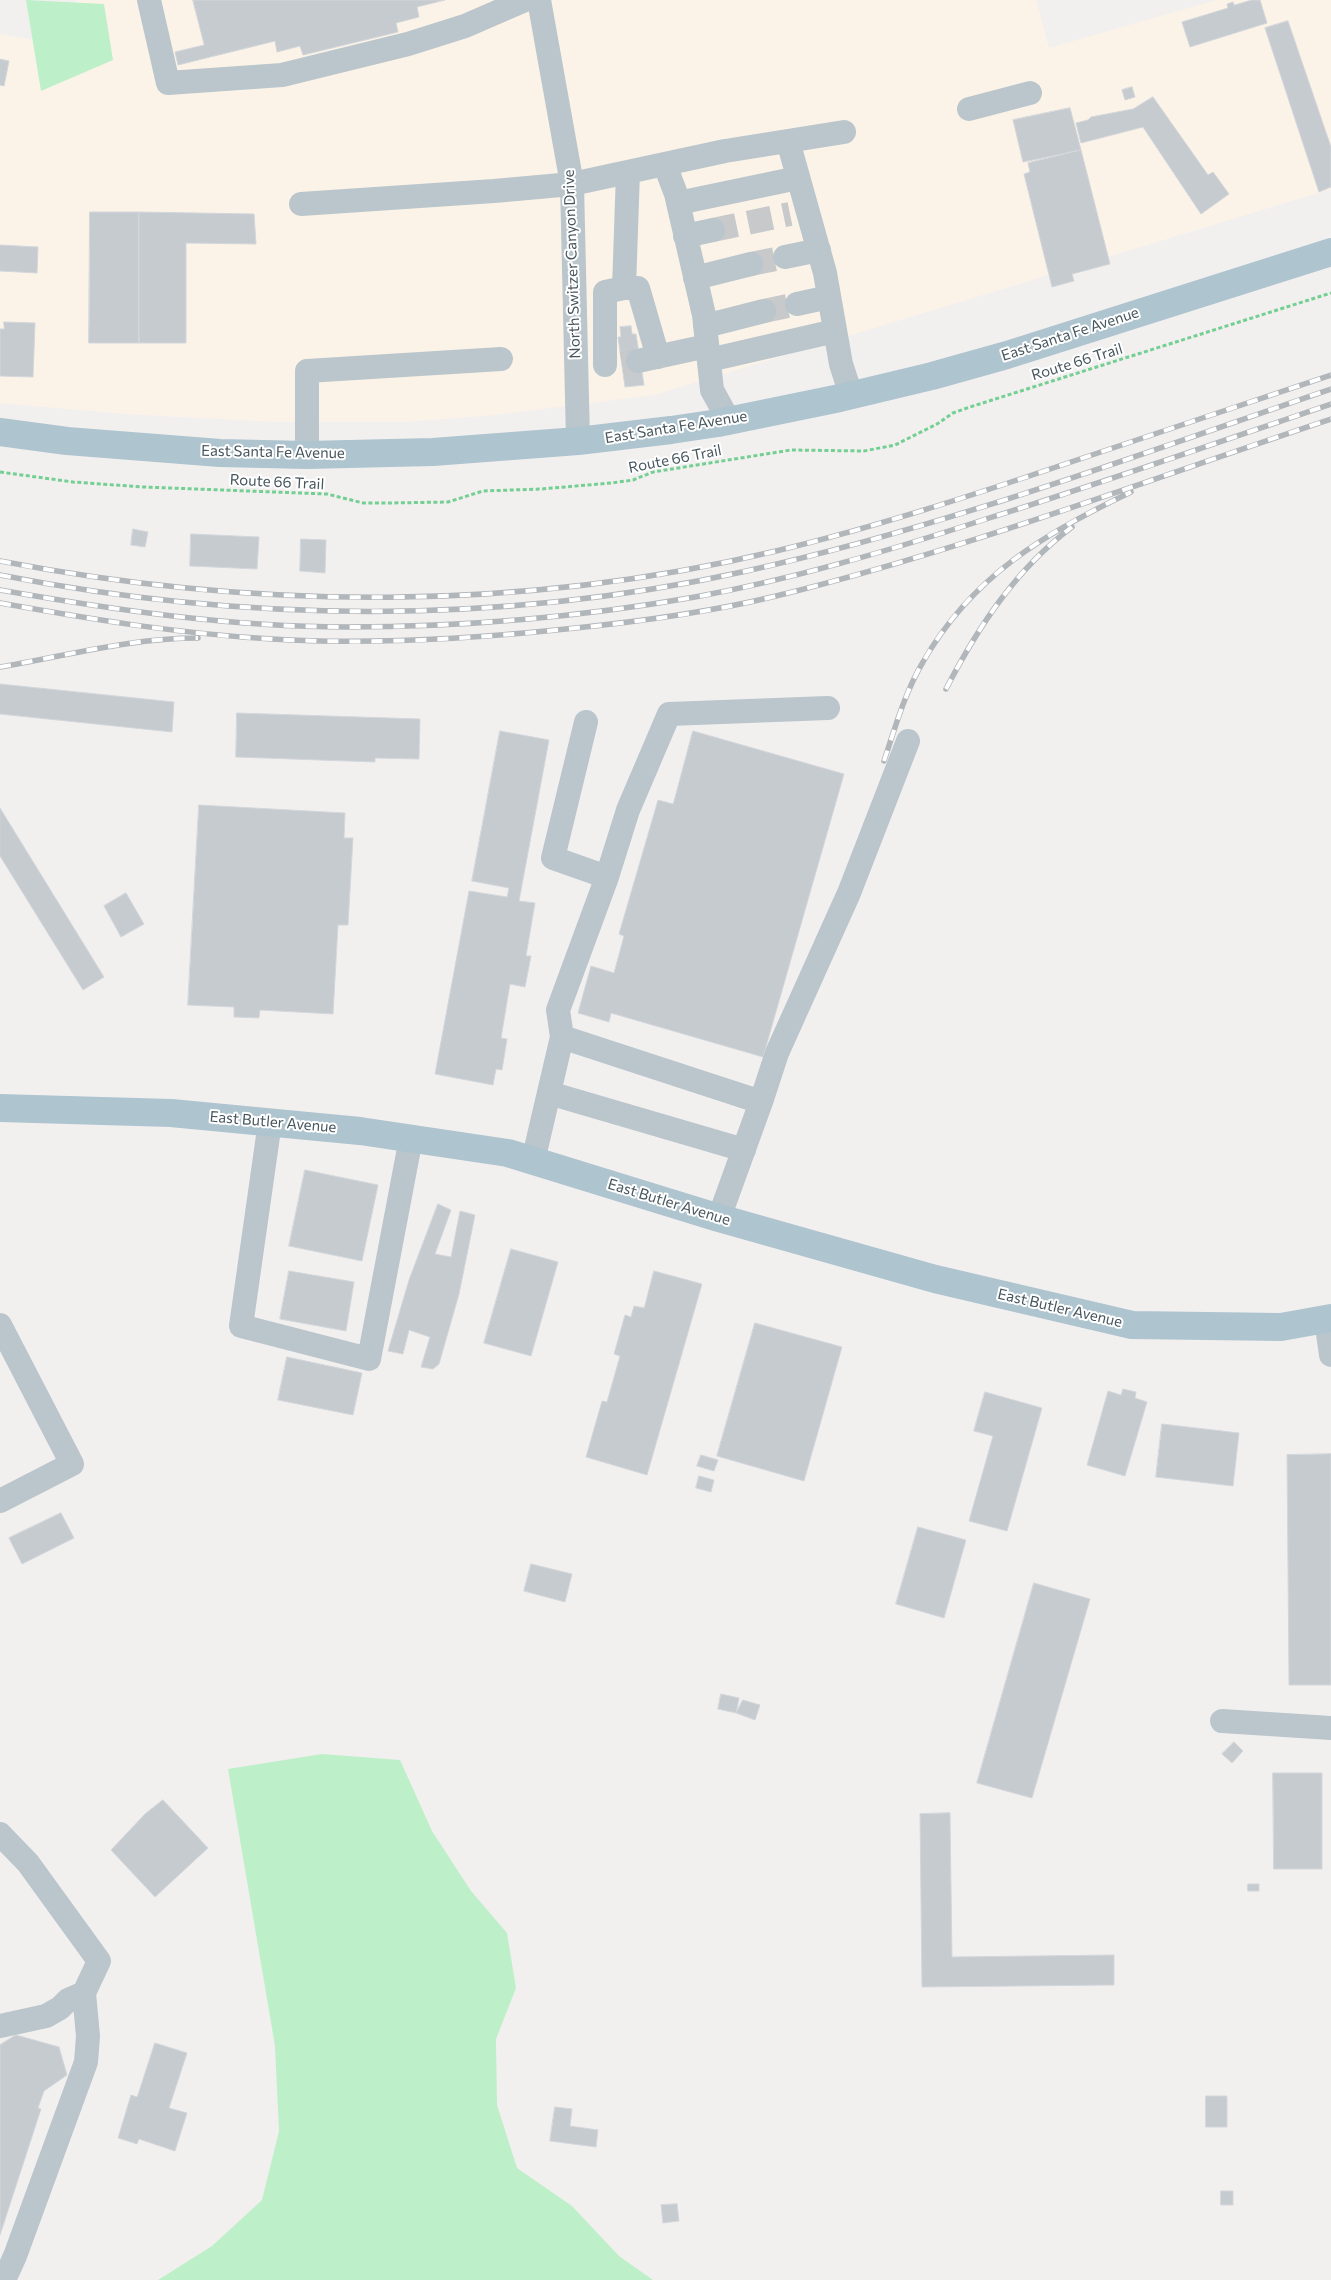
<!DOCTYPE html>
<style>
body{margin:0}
canvas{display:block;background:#f2efef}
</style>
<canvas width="1331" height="2280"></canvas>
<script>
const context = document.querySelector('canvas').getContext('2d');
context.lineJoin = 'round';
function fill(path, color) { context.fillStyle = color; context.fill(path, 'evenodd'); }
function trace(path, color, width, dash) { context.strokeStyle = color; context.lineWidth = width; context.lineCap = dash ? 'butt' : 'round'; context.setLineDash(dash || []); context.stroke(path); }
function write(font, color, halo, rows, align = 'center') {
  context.font = font + ' Commissioner,sans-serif'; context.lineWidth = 4; context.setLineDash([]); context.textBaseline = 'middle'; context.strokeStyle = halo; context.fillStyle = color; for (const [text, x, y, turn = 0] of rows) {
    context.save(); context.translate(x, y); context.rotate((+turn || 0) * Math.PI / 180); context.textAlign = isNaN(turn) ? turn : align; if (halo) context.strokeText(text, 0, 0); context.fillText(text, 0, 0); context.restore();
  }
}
fill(new Path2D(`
 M76 0H1036L1049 48 1217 0H1331V189L654 395 495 415 404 422H276L125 414 0 403V34L86 49Z`), '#fcf3e8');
fill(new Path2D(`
 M26 0 104 4 113 60 41 91Z
 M322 1754 400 1760 432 1831 471 1891 507 1933 516 1988 496 2039 497 2105 517 2168 572 2206 619 2256 653 2280H158L212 2246 262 2200 279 2131 275 2046 228 1769Z`), '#bdf0c8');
const building = new Path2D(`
 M193 0H445L417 7 419 17 396 23 398 32 303 55 300 46 277 52 275 41 178 65 175 52 204 45Z
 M1252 0H1260L1267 23 1190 47 1182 22 1228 8 1227 4 1233 2 1234 5Z
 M1288 21 1331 147V187L1319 192 1265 28Z
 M0 59 9 61 4 86 0 85Z
 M1132 87 1135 97 1125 100 1122 90Z
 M1153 97 1208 175 1213 172 1229 194 1201 214 1143 127 1081 143 1076 123 1088 120 1091 117 1133 109Z
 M1070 108 1081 150 1023 162 1013 120Z
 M1081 150 1110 264 1072 274 1074 281 1052 287 1024 174 1030 172 1028 163Z
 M90 212H139V343H89Z
 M139 212 254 214 256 244 186 243V343H139Z
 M0 245 38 247 37 273 0 271Z
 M4 322 35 323 33 377 0 376V329H4Z
 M631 326 632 334H636L644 385 625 387 618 337H621L620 327Z
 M133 529 148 532 145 547 131 545Z
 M191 534 259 537 257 569 190 566Z
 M301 539 326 540 325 573 300 571Z
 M0 684 174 702 172 732 0 714Z
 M237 713 420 719 419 759 375 758V762L236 757Z
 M500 731 549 740 519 901 535 903 526 956H531L525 987 510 984 501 1038 507 1039 502 1070 496 1069 493 1085 435 1074 469 891 507 897 509 888 472 881Z
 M693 731 844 774 763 1057 611 1013 609 1022 578 1013 591 966 614 973 624 936 619 934 658 800 673 804Z
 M199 805 345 813 344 838H353L348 925H338L333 1014 260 1010 259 1018 234 1017V1007L188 1005Z
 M0 808 104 977 83 990 0 856Z
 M126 893 144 924 121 937 104 906Z
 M305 1170 378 1185 362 1261 289 1246Z
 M438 1204 451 1210 435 1254 451 1257 460 1211 475 1215 459 1294 439 1364 433 1369 421 1367 430 1337 409 1330 403 1354 388 1351 409 1280Z
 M511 1249 558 1262 531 1356 484 1343Z
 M289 1271 354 1282 346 1331 280 1319Z
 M654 1271 702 1284 647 1475 586 1457 602 1401 607 1402 620 1356 614 1354 625 1315 631 1317 634 1306 644 1308Z
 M755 1323 842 1347 804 1481 717 1456Z
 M287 1357 362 1373 353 1415 278 1400Z
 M1123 1389 1136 1392 1135 1398 1147 1402 1125 1476 1087 1465 1108 1391 1121 1395Z
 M985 1392 1042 1408 1007 1531 969 1521 993 1436 974 1431Z
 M1162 1424 1239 1433 1233 1486 1156 1477Z
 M1331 1454V1685H1289L1287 1455Z
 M701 1455 718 1460 714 1471 697 1466Z
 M699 1476 714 1480 711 1492 696 1488Z
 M61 1513 74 1538 22 1564 9 1538Z
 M918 1527 966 1540 944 1618 896 1604Z
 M531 1564 572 1574 565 1602 524 1591Z
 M1034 1583 1090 1599 1032 1798 977 1783Z
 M721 1694 739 1698 736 1713 718 1709Z
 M743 1700 760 1705 755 1720 736 1713Z
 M1234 1742 1243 1751 1232 1763 1222 1754Z
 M1273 1773H1322V1869H1274Z
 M163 1800 208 1848 155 1897 111 1850 145 1814Z
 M950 1813 952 1957 1114 1955V1985L922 1987 920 1814Z
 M1248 1884H1259V1891H1248Z
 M16 2035 59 2047 67 2075 44 2091 38 2108 41 2109 0 2235V2045Z
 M155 2043 187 2053 169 2108 187 2113 175 2151 139 2139 137 2144 118 2138 131 2095 137 2097Z
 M1206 2096H1227V2127H1206Z
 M555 2107 572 2109 570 2126 598 2130 596 2147 550 2141Z
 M1221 2191H1233V2205H1221Z
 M677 2204 679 2221 663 2223 661 2205Z`);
fill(building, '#c6cbcf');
trace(building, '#d3d7db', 1);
trace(new Path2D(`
 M713 230 790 214
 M751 264 785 257
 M764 311 797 304
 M622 364 638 361`), '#c7c9ca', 24, [24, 12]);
trace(new Path2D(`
 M0 472 73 482 143 487 327 494 363 503H391L448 502 483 491 541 489 611 483 633 480 653 472 791 450 864 451 895 445 937 424 953 413 970 407 1331 293`), '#74cf93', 3, [4, 2.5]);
trace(new Path2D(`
 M149 0 168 83 282 75 408 44 465 26 525 0
 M539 0 572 184 578 441
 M969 109 1030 93
 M788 141 825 273 841 364 851 395
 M665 165 676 194 704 315 712 390 729 421
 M628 172 624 288H638L658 357
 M678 203 798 178
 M301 204 494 191 572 184 725 151 844 132
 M685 236 713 230
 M785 257 819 250
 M695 278 751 264
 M797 304 829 297
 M705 326 764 311
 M709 360 835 331
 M638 361 707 346
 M605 365V292L624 288
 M307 455V371L501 359
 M586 722 553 858 607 877
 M562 1037 558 1010 607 877 628 810 669 714 828 708
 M549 1093 744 1150
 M761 1102 777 1053 849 893 908 741
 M270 1122 241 1326 369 1359 411 1138
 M533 1161 562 1037 761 1102 719 1218
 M1326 1319 1331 1355
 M0 1325 72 1464 0 1501
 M1222 1721 1331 1728
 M0 1834 28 1863 99 1961 84 1993 88 2036 86 2062 15 2256 4 2280
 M0 2026 46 2016 60 2008 68 2000 84 1993`), '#bac6cc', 24);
trace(new Path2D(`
 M0 432 67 441 220 453 307 455 433 452 578 441 671 430 718 423 840 398 932 376 1007 355 1331 252
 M0 1108 171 1113 360 1131 508 1153 719 1218 935 1279 1132 1325 1281 1327 1331 1318`), '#aec4cf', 28);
const rail = new Path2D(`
 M0 561C256 610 521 612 776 551 876 527 973 495 1071 462 1158 433 1244 404 1331 375
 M0 575C244 623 499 625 742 572 943 528 1137 455 1331 389
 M0 590C114 610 231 627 347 627 463 627 581 617 695 597 794 579 891 550 986 519 1102 483 1216 443 1331 404
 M0 603C90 619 180 634 272 639 370 645 469 639 566 629 636 622 707 613 776 596 964 550 1147 480 1331 419
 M0 667C65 656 131 638 198 638
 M946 689C978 627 1016 569 1072 527
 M884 761C895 728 905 692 923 662 972 576 1045 533 1131 492`);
trace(rail, '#b1b6ba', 5.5);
trace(rail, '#fff', 4, [11]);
write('15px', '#47565d', '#fff', [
 ["North Switzer Canyon Drive",572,264,-92],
 ["East Santa Fe Avenue",1070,334,-18],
 ["Route 66 Trail",1077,362,-17],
 ["East Santa Fe Avenue",676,427,-9],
 ["East Santa Fe Avenue",273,452,1],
 ["Route 66 Trail",675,459,-11],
 ["Route 66 Trail",277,482,3],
 ["East Butler Avenue",273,1122,5],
 ["East Butler Avenue",669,1202,17],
 ["East Butler Avenue",1060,1308,13]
]);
</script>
